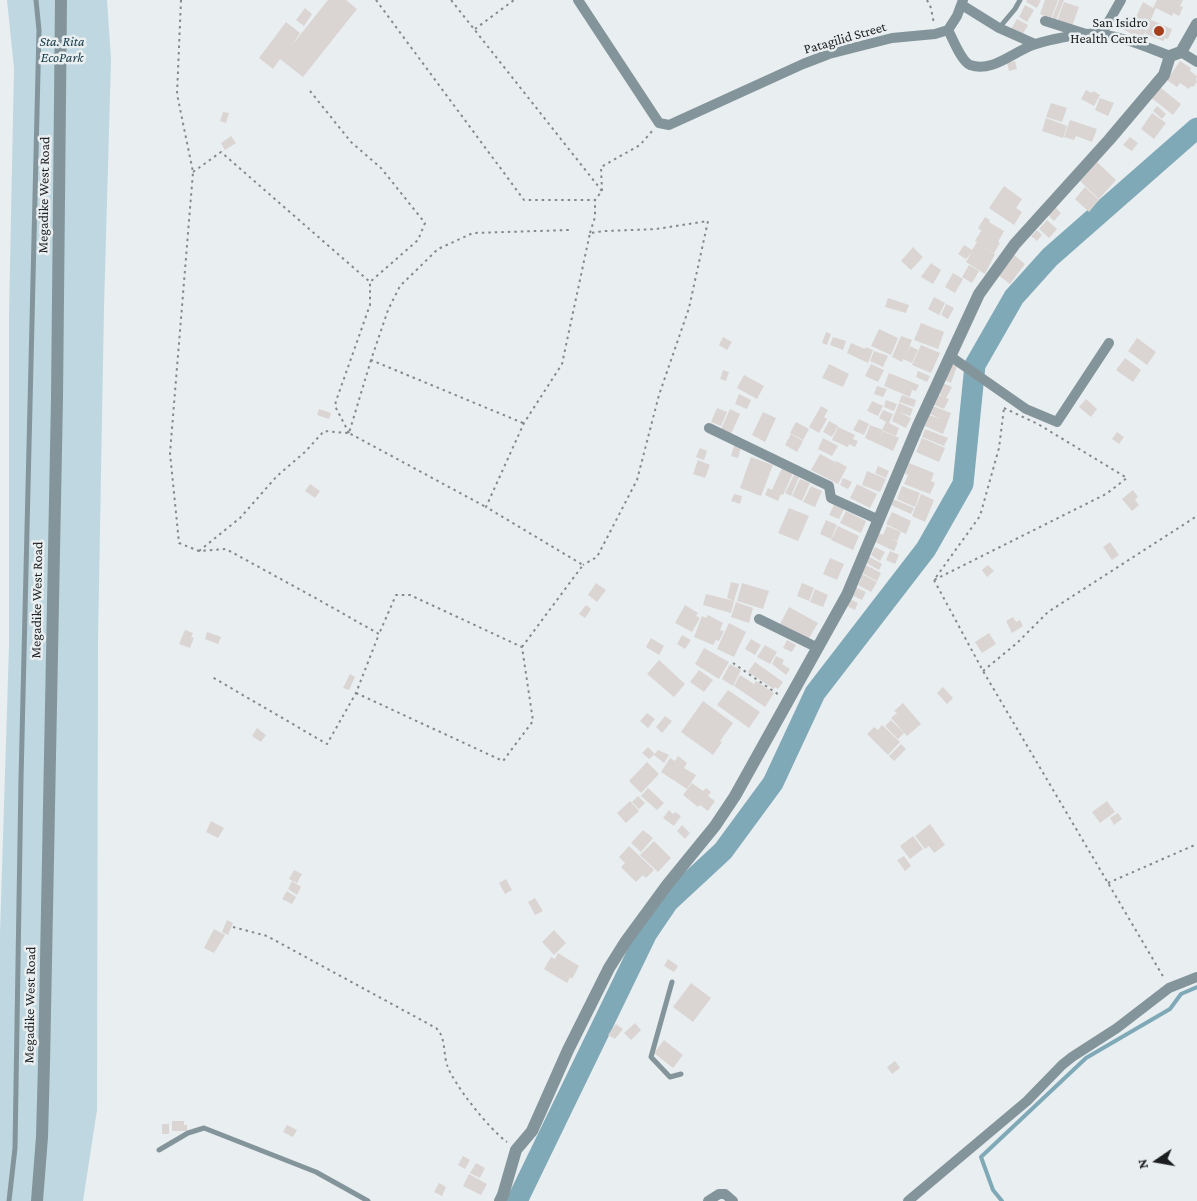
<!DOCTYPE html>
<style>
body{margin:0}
#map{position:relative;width:1197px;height:1201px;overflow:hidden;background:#e9eef0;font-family:"Crimson Pro",serif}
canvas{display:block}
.north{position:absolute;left:1132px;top:1136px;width:50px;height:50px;-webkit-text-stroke:4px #e9eef0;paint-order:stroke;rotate:258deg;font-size:14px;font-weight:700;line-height:20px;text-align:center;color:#1c1d1e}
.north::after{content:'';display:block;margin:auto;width:18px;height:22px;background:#1c1d1e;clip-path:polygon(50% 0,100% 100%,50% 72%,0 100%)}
</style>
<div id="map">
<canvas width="1197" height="1201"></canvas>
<div class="north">N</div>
</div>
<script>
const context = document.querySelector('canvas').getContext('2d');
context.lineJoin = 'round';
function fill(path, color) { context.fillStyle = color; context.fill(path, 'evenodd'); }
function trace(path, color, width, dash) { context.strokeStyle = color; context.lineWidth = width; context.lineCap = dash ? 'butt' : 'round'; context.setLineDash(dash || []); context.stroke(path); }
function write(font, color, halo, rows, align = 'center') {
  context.font = font + ' "Crimson Pro",serif'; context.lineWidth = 5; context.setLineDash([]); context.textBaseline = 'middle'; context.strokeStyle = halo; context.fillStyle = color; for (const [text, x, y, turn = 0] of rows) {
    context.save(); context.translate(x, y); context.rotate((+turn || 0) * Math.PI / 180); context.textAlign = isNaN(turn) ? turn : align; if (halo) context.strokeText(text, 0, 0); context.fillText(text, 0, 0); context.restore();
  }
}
fill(new Path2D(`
 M7 0H107L111 59 104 307 98 639 97 1110 83 1201H0V934L9 646V315L14 68Z`), '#bed7e1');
trace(new Path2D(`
 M1002 1201 993 1190 981 1157 1086 1058 1170 1009 1181 994 1197 987`), '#80a9b8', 4);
trace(new Path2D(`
 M517 1201 647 933 668 902 723 851 773 783 815 693 926 549 963 484 975 365 1014 297 1050 257 1197 128`), '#80a9b8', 21);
fill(new Path2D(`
 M328 0H346L357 9 303 77 280 59 273 69 259 58 286 22 300 33 292 45Z
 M1027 0H1041L1037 8 1026 2Z
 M1045 0H1058L1051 19 1040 14Z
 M1059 0H1064L1056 20 1052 19Z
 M1157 0H1183L1180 6 1183 7 1179 16 1173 13 1172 16 1156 8 1142 39 1120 28 1126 15 1135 19 1143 2 1153 8Z
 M1064 2 1079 7 1072 26 1057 21Z
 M1025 5 1034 10 1027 22 1019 17Z
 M305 8 312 14 304 26 296 20Z
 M1017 19 1028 25 1021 37 1010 31Z
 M1151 20 1172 29 1168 39 1165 38 1163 41 1145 34Z
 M1015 61 1017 69 1009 71 1007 63Z
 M1180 61 1191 68 1190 71 1197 76 1196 79 1197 82 1193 87 1191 86 1189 89 1180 83 1177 87 1167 80Z
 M1157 85 1181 104 1173 115 1149 96Z
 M1086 90 1092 93 1093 91 1100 95 1094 106 1081 99Z
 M1100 98 1114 103 1108 116 1095 110Z
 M1051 103 1067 108 1062 122 1046 117Z
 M1157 106 1166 114 1162 119 1153 111Z
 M223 112 229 113 226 123 220 121Z
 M1152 113 1166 123 1154 139 1141 129Z
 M1046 118 1067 126 1063 138 1042 131Z
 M1070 120 1097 129 1092 142 1076 136 1074 140 1064 137Z
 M231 136 236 143 225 150 221 143Z
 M1130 137 1138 143 1132 151 1123 145Z
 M1097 162 1116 180 1099 199 1080 181Z
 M1004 186 1022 199 1016 208 1022 212 1014 225 989 208Z
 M1085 187 1099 200 1089 212 1075 199Z
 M1054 206 1061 213 1054 221 1047 214Z
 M985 217 990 220 989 222 1004 231 998 242 1000 243 994 253 983 247 995 254 985 274 966 262 971 253 966 259 958 254 964 245 972 250 977 242 975 241 981 231 983 232 978 228Z
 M1047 220 1057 229 1049 238 1039 229Z
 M1037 230 1042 235 1037 241 1031 236Z
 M913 247 923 257 911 270 901 261Z
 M1013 254 1025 264 1010 284 997 274Z
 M931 263 941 270 933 284 921 277Z
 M969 265 979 271 972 283 962 277Z
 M953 273 963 279 955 293 945 287Z
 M934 297 945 303 939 315 928 309Z
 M888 298 909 305 906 313 885 307Z
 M946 304 954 308 948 319 941 315Z
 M921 323 944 332 938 349 914 340Z
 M879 329 898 338 891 355 871 346Z
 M826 332 831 334 827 345 822 343Z
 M901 336 912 340 905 357 910 346 918 350 912 363 903 359 902 362 892 357Z
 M723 337 732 342 727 350 719 345Z
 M833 337 846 341 843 350 830 345Z
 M1137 338 1156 352 1147 365 1128 351Z
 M851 343 865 349 866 347 873 350 868 363 847 353Z
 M921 345 940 353 931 373 912 365Z
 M874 351 888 356 883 367 870 361Z
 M1125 358 1141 370 1133 382 1116 370Z
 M829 364 849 374 843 387 822 378Z
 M871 364 884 370 878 382 865 376Z
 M951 364 957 366 951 383 944 380Z
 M723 370 729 372 726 381 720 379Z
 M918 371 930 376 927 382 916 377Z
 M889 373 919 385 916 391 912 390 910 397 884 386Z
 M744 375 764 386 757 399 737 388Z
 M943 383 952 387 946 398 949 399 944 409 932 404 937 394 944 397 938 393Z
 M877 386 887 389 883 397 874 394Z
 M739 394 751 400 747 409 735 404Z
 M902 395 916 400 914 407 899 402Z
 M1086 399 1097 409 1091 417 1079 407Z
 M886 400 897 404 894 411 884 407Z
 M872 401 883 406 878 416 867 411Z
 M899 403 913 409 910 416 899 412 911 418 906 428 892 421Z
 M821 406 828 410 824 417 827 419 819 433 809 427Z
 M933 406 951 413 943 434 925 426 929 415 941 419 930 414Z
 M717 408 727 412 721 426 711 422Z
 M319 409 331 413 329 419 317 415Z
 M730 409 740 414 731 434 721 429Z
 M883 410 893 414 889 423 899 428 896 436 882 430 886 422 879 418Z
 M763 412 776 418 765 442 752 435Z
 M859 419 869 424 864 435 853 430Z
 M829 421 838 426 832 437 823 432Z
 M796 422 809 429 803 440 790 433Z
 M870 425 883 430 879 440 883 431 899 438 893 451 865 438Z
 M838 427 855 435 853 439 858 441 855 447 849 444 848 447 832 440Z
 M925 429 948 438 944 446 922 437Z
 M1117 432 1124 437 1119 444 1112 439Z
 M791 434 803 441 797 452 785 445Z
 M823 438 838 446 832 456 818 449Z
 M922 438 945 448 939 462 916 452Z
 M734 446 741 447 738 458 731 456Z
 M700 448 707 451 704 460 696 457Z
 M820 454 835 462 833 467 836 461 847 467 838 484 811 470Z
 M751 457 773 465 761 496 740 488Z
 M698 460 710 465 705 478 693 474Z
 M909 463 934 473 931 481 935 483 930 494 904 484 908 475 905 474Z
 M878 466 889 471 886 478 875 473Z
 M782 468 793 473 783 495 781 494 778 501 765 495 768 488 772 490Z
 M867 471 886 479 880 492 862 485Z
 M794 475 799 477 791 496 785 493Z
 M843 478 852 482 848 489 840 485Z
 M800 479 810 483 802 501 792 496Z
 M310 484 320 491 315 498 305 491Z
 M857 484 877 494 870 508 850 498Z
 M811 486 822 491 815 507 803 502Z
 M902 486 920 493 915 507 897 499Z
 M1133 490 1138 497 1135 500 1139 505 1132 511 1122 499Z
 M734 494 742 496 740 504 731 501Z
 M921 494 934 500 925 522 912 516Z
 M893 499 914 508 911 514 891 505Z
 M834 505 844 509 839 519 829 515Z
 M789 508 809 516 798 541 778 533Z
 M846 511 866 521 861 533 840 523Z
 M892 512 911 521 906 534 886 524Z
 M826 520 837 525 831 539 820 534Z
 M838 526 859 536 853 550 831 540Z
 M887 526 901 532 897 541 890 539 898 542 894 551 875 542 879 533 883 535Z
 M1110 542 1119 555 1112 560 1103 547Z
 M875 547 885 552 880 561 871 555Z
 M890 551 899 555 895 564 886 560Z
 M868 556 882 564 879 570 865 562Z
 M830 558 844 564 837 580 823 574Z
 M864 564 881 573 877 581 860 572Z
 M988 565 994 571 987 577 982 570Z
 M860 573 877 582 871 592 858 585 861 579 858 578Z
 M731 582 739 584 734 601 727 598Z
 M596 583 606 590 597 602 588 595Z
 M742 583 769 591 763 609 737 601Z
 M802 583 814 588 809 601 797 596Z
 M853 586 866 592 862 600 849 594Z
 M815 589 828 595 823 607 810 602Z
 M706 594 734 601 731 613 703 605Z
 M848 598 858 603 855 610 845 605Z
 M736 602 753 608 749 623 731 617Z
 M586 605 591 609 585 618 579 614Z
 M685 605 698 613 696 616 700 618 692 632 675 623Z
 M789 607 818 623 808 640 780 624Z
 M708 615 723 623 720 630 724 631 719 641 716 640 713 645 694 637 702 616 706 618Z
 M1013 617 1016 622 1020 620 1023 626 1012 633 1006 621Z
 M729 623 746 632 734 657 717 649Z
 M185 630 193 633 191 637 194 638 190 648 179 644Z
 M207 632 221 637 218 644 205 639Z
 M989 633 996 644 982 653 975 642Z
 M682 635 691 640 685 649 677 644Z
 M651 638 664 646 659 655 646 647Z
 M751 639 761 645 755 655 745 649Z
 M787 640 796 645 792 652 783 648Z
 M765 645 777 652 770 664 757 657Z
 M704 648 729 662 719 679 695 664Z
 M776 656 784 660 782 664 790 669 786 675 772 664Z
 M659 660 685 684 674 697 647 674Z
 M755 662 783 682 778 689 775 687 774 689 748 672Z
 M730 664 741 670 733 686 722 679Z
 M699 670 713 680 704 692 690 682Z
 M350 674 355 677 349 690 343 688Z
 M740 675 754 684 752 688 756 681 774 693 765 707 734 686Z
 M943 687 953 698 947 704 937 693Z
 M728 690 760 712 749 728 717 705Z
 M703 701 733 723 720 741 722 742 713 755 681 732Z
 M903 703 921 724 907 736 891 718 897 713 894 711Z
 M647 713 655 719 648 728 640 721Z
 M665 716 672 721 662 733 656 727Z
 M891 720 904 733 898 739 885 726Z
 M882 725 900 742 888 755 867 734 874 727 878 730Z
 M257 728 266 735 261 742 252 736Z
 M901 744 906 749 894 761 889 756Z
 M648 747 655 754 649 759 642 753Z
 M658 750 669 755 664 763 654 755Z
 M678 756 687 763 684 768 696 775 687 789 661 772 670 758 675 761Z
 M647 762 659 774 641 793 629 781Z
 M692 783 703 791 706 788 711 792 708 796 715 801 708 811 700 805 698 807 683 795Z
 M648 788 664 803 657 810 641 796Z
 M638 796 645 803 639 809 632 802Z
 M630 801 639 811 626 823 617 813Z
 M1107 801 1115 812 1100 823 1092 812Z
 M669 810 673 814 675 812 681 816 674 826 663 818Z
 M1118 813 1122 819 1114 825 1110 818Z
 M211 821 224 828 218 838 206 832Z
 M930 824 945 845 934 853 929 846 925 849 915 836Z
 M682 825 690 833 685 839 677 831Z
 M643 830 653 838 641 852 631 843Z
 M913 836 923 849 910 859 900 846Z
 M654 841 671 858 658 872 640 855Z
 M629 846 654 870 646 878 643 875 636 882 621 867 625 863 619 857Z
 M904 856 911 866 905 871 897 860Z
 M294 870 302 874 297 883 289 879Z
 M506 879 512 890 505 894 499 883Z
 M292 881 301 887 297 895 288 889Z
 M287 891 296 897 292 904 282 899Z
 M535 898 543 911 535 915 528 902Z
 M227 920 233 923 228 935 222 932Z
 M214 929 225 935 214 953 204 948Z
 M554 930 566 943 554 955 542 942Z
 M558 953 579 966 572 979 570 977 567 983 544 969 551 957 555 959Z
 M668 959 678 966 674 972 664 966Z
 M691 983 711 998 693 1022 673 1007Z
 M635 1023 641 1030 631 1040 624 1033Z
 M616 1024 623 1029 615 1039 608 1035Z
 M664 1040 683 1055 673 1068 654 1053Z
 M895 1061 900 1068 892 1074 887 1067Z
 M172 1121H184V1125H187V1131H172Z
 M162 1124H169V1134H162Z
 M287 1125 297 1130 293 1137 283 1132Z
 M463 1156 470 1160 465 1169 458 1165Z
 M476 1163 485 1168 480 1178 470 1173Z
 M469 1174 487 1184 481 1195 463 1186Z
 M439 1183 446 1187 442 1196 434 1192Z`), '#dad5d3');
trace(new Path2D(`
 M181 0 177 94 193 172 170 453 179 543 199 551 226 549 319 600 379 634 356 693 327 744 212 677
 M376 0 524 200H595L602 191 451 0
 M927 0 931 8 934 24
 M475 29 514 0
 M193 172 221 152 370 282 418 240 425 223 381 168 351 142 310 91
 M602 191 601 167 640 145 653 130
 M590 233 595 217V200
 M371 360 349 433 486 507
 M1004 408 1038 424 1127 478 1106 494 934 580 980 516 999 448Z
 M523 423 371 360 388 310 400 286 438 249 473 233 570 230
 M349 433 335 406 336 401 370 305V282
 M199 551 240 518 277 476 305 452 324 431 348 433
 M934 580 983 671 1164 978
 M522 647 583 565 486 507 524 423 562 364 590 233 605 231 656 229 708 221 689 308 659 395 637 480 597 557 583 565
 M733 663 779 695
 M983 671 1017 643 1048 612 1197 516
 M356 693 503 761 533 721 522 647 410 595H396L379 634
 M1108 883 1197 844
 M233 927 267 936 436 1028C446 1037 443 1052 447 1065 454 1085 489 1129 507 1142`), '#86898b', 2, [2.5, 4]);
trace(new Path2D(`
 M999 28 1015 9 1020 0
 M672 982 651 1057 670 1077 681 1074
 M159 1150 188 1133 204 1128 316 1172 368 1201
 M9 1201 15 1148 21 779 39 30 36 0`), '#83959b', 5);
trace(new Path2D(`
 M578 0 659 123 669 125 803 64 829 54 892 38 935 34 948 30C953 39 961 61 970 65 992 73 1013 52 1033 45 1047 40 1070 36 1085 34 1113 32 1144 46 1170 56
 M962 5 999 28 1035 44
 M1045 21 1086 34
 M948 30 957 16 963 0
 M1101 35 1121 0
 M1181 52 1197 62
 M950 356 1026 409 1057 422 1109 343
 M709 428 829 486 831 498 879 520
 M759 619 818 648
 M708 1201 719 1194H725L733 1201
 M908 1201 1027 1101 1062 1065 1072 1057 1117 1028 1169 988 1197 977`), '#83959b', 10);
trace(new Path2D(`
 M37 1201 42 1137 44 1063 57 398 61 0
 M500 1201 503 1195 516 1150 532 1131 568 1050 609 968 626 941 667 885 715 826 735 796 847 595 918 426 979 294 1015 244 1109 140 1164 75 1170 56 1181 52 1197 24`), '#83959b', 12);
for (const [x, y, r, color] of [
 [1159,31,6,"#a53e1c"]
]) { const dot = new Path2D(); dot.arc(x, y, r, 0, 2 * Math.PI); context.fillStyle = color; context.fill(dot); trace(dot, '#e9eef0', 2); }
write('14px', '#1c1d1e', '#e9eef0', [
 ["San Isidro",1148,23],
 ["Health Center",1148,39]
], 'right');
write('14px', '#1c1d1e', '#e9eef0', [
 ["Patagilid Street",845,38,-16],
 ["Megadike West Road",44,195,-89],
 ["Megadike West Road",37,600,-89],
 ["Megadike West Road",30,1005,-89]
]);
write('italic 14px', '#143a47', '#e9eef0', [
 ["Sta. Rita",62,42],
 ["EcoPark",62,58]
]);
</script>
